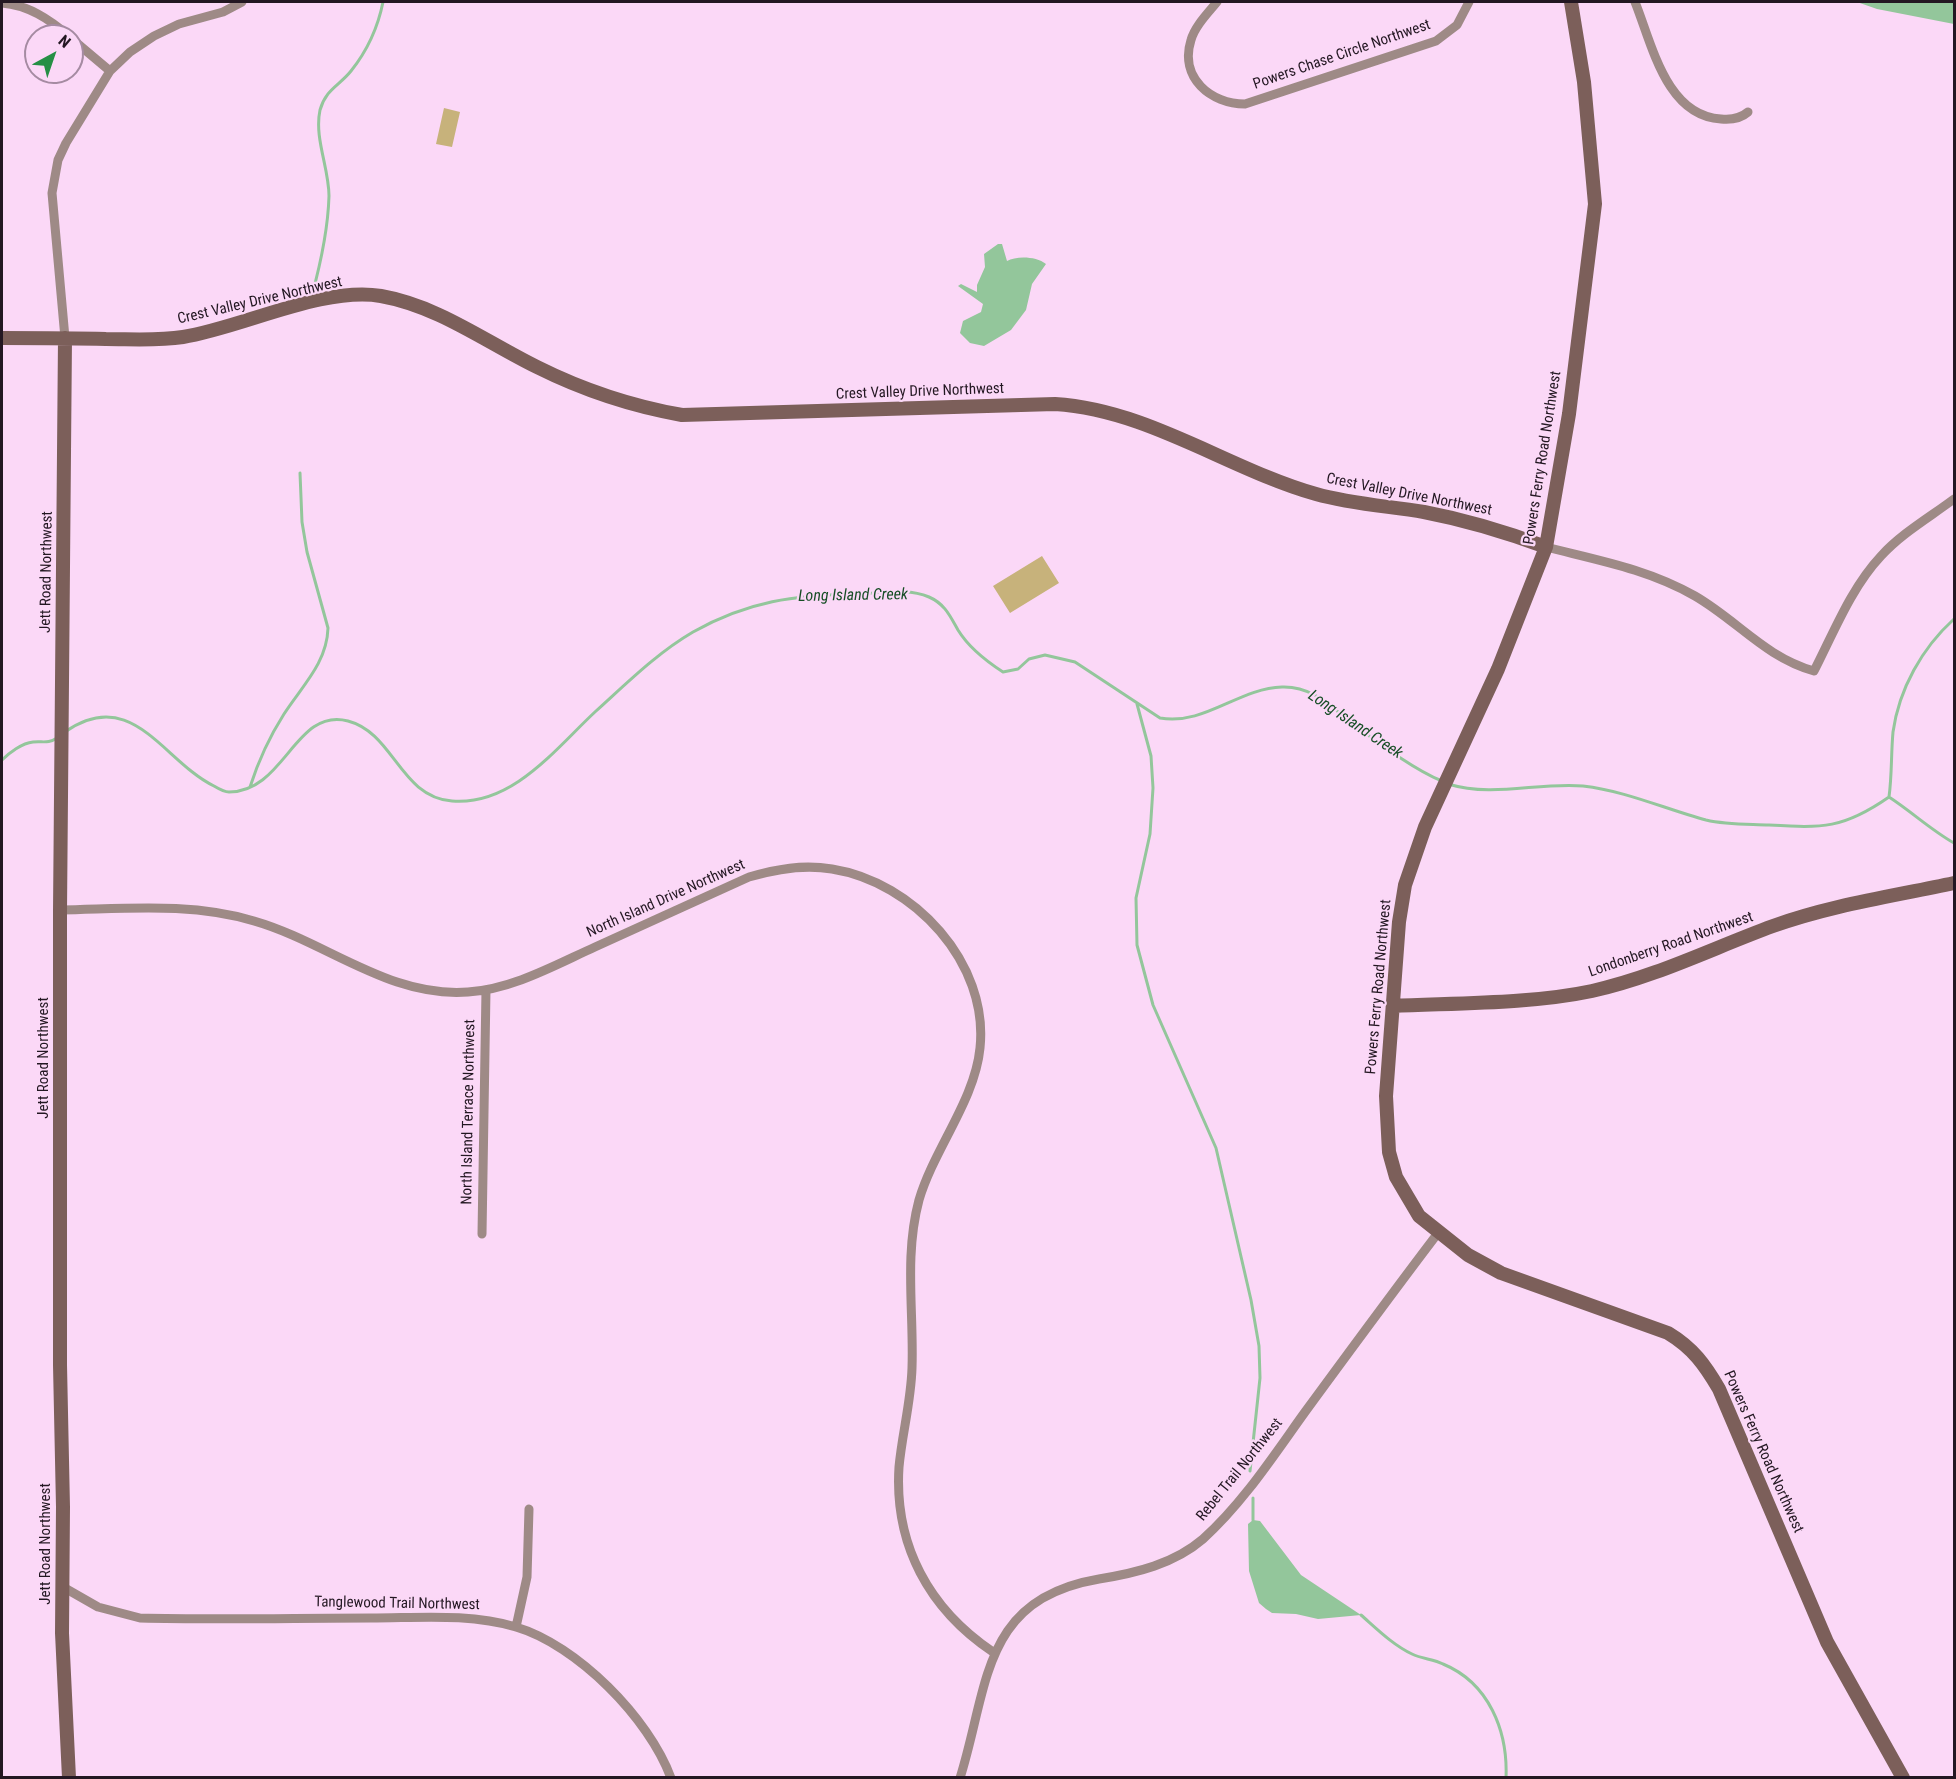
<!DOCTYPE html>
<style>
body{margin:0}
#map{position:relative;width:1956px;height:1779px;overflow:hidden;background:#fbd8f7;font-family:"Roboto Condensed",sans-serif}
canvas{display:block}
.frame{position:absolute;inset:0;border:3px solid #231722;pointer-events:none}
.north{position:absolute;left:24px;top:24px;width:60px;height:60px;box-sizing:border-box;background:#fbd8f7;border:2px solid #a58ba2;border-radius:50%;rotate:40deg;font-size:16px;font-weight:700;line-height:24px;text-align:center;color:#231722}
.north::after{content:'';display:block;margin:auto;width:21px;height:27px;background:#258f45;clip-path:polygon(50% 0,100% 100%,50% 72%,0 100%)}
</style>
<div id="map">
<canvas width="1956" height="1779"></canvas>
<div class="frame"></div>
<div class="north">N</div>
</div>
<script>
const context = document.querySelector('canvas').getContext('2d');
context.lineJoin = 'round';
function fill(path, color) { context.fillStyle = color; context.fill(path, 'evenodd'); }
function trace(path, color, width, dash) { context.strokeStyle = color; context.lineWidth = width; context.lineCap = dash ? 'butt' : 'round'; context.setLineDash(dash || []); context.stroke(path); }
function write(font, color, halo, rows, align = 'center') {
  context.font = font + ' "Roboto Condensed",sans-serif'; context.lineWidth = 4.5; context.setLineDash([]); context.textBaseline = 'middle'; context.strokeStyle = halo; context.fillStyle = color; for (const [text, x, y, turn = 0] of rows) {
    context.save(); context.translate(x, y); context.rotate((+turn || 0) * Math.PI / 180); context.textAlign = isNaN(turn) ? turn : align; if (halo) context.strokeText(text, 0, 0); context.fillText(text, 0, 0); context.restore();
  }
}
fill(new Path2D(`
 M444 108 460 112 452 147 436 144Z
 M1042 556 1059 583 1010 613 993 586Z`), '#c7b27b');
fill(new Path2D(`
 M1857 2H1954V24L1877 9Z
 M998 244H1002L1007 261C1016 256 1036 256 1046 264L1032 284 1026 310 1011 330 984 346 970 343 960 333 963 321 981 312 983 304 958 286 961 284 977 292V285L985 267 984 254Z
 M1253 1520 1260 1521 1301 1575 1361 1615 1318 1619 1296 1614 1272 1613 1266 1609 1259 1603 1249 1571 1248 1524Z`), '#93c69b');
trace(new Path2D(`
 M312 295C321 262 328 230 329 196 329 168 314 138 320 110 326 89 339 86 351 71 367 51 378 27 383 2
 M1137 704 1151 756 1153 788 1150 834 1136 898 1137 945 1153 1005 1216 1148 1251 1300 1259 1346 1260 1378 1250 1471
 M65 732C132 685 163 761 214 786 219 789 224 792 229 792 285 792 295 707 348 721 394 733 400 797 452 801 513 806 556 748 596 711 627 683 657 653 693 632 748 601 795 595 856 594 880 594 906 587 929 597 945 604 950 616 958 630 969 648 986 661 1003 672L1018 669 1029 659 1045 655 1075 662 1160 718C1204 726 1239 688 1282 687 1313 686 1331 707 1353 724 1379 743 1413 769 1442 781
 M2 760C9 753 22 743 33 742 43 741 48 744 57 738
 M1448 784C1494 798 1537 782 1583 786 1626 791 1665 809 1706 820 1727 825 1748 824 1769 825 1823 828 1843 829 1889 797 1892 775 1891 754 1893 732 1899 689 1922 648 1954 619
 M250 787C258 762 270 736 284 714 302 686 327 663 328 628L307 552 302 522 300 473
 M1889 797C1912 812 1931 830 1954 843
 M1253 1498V1520
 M1361 1615C1377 1629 1393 1645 1412 1654 1422 1659 1434 1659 1443 1664 1489 1683 1508 1731 1506 1778`), '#93c69b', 3);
trace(new Path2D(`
 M1217 2C1208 13 1195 26 1191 40 1179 78 1211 104 1245 104L1436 41 1457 25 1469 2
 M1635 2C1652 44 1666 116 1721 119 1731 120 1740 119 1748 112
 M2 3C28 5 49 19 69 36
 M72 39 110 71
 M65 338 52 193 58 160 66 143 110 71 130 52 154 36 179 24 223 12 242 2
 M1546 547C1597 560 1648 569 1695 596 1738 621 1765 657 1814 671 1834 632 1851 588 1881 556 1902 533 1930 517 1954 499
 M60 910C125 909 191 902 254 921 327 942 389 998 468 992 513 989 555 965 595 947 647 923 698 900 749 877 776 869 803 864 832 869 914 882 989 963 980 1048 975 1100 934 1149 919 1200 904 1256 914 1312 912 1368 911 1402 902 1434 899 1467 894 1545 929 1609 993 1652
 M482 1234 486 990
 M63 1587 98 1607 140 1618C217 1620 294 1618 371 1618 419 1618 469 1613 516 1627 577 1645 649 1718 671 1778
 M516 1627 527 1577 529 1509
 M960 1778C989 1686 981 1599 1099 1579 1136 1573 1174 1564 1203 1539 1243 1503 1274 1455 1305 1412 1349 1352 1393 1292 1438 1233`), '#9e8a86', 9);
trace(new Path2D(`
 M1571 2 1584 82 1595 204 1569 414 1546 547 1498 669 1425 827 1405 885 1399 922 1386 1096 1389 1152 1396 1177 1419 1216 1468 1255 1501 1273 1668 1333C1693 1348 1705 1365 1719 1389L1827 1642 1903 1778
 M2 338C36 338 71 338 106 339 131 339 157 341 183 337 241 328 323 286 381 296 438 306 486 342 537 367 583 390 631 406 682 415L1055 404C1149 410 1228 469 1316 494 1351 504 1388 506 1424 512 1466 520 1506 532 1546 547
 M65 338 60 910V1365L63 1507 62 1633 69 1778
 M1393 1006C1456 1003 1531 1004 1592 991 1655 977 1713 948 1773 926 1831 905 1894 896 1954 883`), '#7c5f5a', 14);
write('15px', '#231722', '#fbd8f7', [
 ["Powers Chase Circle Northwest",1342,55,-19],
 ["Crest Valley Drive Northwest",260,301,-13],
 ["Crest Valley Drive Northwest",920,392,-2],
 ["Powers Ferry Road Northwest",1543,458,-81],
 ["Crest Valley Drive Northwest",1409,495,11],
 ["Jett Road Northwest",47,572,-89],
 ["North Island Drive Northwest",666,899,-24],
 ["Londonberry Road Northwest",1671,945,-19],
 ["Powers Ferry Road Northwest",1379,987,-85],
 ["Jett Road Northwest",44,1058,-90],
 ["North Island Terrace Northwest",469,1112,-89],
 ["Powers Ferry Road Northwest",1763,1452,66],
 ["Rebel Trail Northwest",1240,1470,-51],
 ["Jett Road Northwest",46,1544,-90],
 ["Tanglewood Trail Northwest",397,1604,1]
]);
write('italic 16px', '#164d25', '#fbd8f7', [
 ["Long Island Creek",853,596,-1],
 ["Long Island Creek",1355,725,34]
]);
</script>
